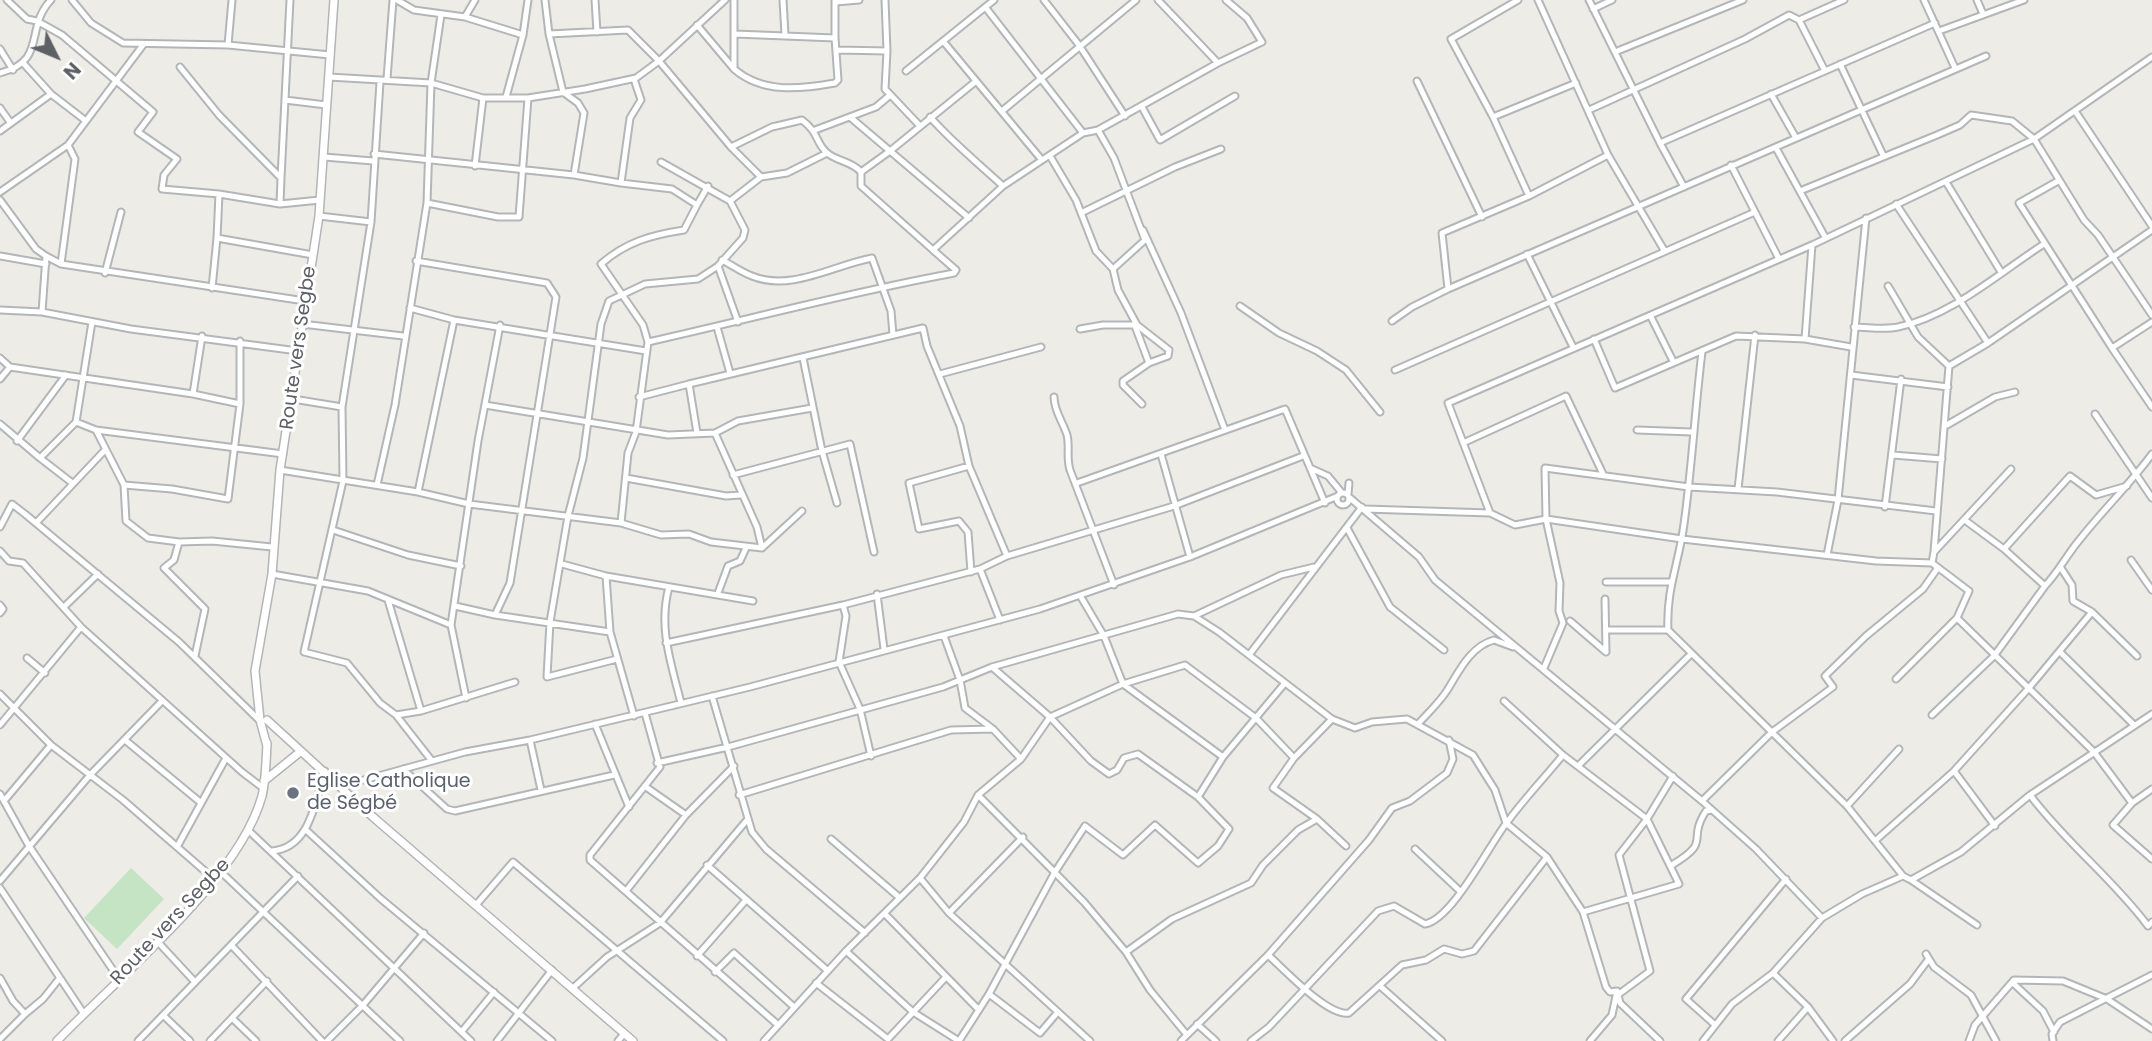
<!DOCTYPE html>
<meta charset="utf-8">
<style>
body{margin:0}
#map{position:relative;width:2152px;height:1041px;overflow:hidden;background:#eeece6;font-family:Poppins,sans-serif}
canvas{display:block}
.north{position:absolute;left:21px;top:21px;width:70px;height:70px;-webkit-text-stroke:5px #fff;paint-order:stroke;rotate:133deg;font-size:19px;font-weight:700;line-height:28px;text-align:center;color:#5d6165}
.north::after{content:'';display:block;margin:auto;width:24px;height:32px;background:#5d6165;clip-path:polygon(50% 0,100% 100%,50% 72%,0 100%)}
</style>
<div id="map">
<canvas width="2152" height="1041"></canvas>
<div class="north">N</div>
</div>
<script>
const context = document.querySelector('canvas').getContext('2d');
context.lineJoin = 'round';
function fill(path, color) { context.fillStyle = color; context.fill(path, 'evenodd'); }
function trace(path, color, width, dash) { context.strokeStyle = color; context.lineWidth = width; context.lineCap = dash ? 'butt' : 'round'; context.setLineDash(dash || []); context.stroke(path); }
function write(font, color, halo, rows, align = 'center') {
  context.font = font + ' Poppins,sans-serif'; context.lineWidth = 6; context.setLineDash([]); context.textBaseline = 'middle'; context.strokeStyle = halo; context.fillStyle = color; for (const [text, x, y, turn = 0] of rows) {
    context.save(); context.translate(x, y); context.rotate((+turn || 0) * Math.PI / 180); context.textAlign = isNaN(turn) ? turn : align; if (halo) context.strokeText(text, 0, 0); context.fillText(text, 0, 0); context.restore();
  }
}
fill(new Path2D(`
 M131 868 164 899 117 949 84 918Z`), '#c5e4c4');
const street = new Path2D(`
 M7 0 27 19 37 21 62 35 153 112 138 132 177 159 164 175 162 189 219 194 280 204 320 200
 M72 0 91 23 123 43 228 45 330 55
 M397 0 414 10 465 17 523 35
 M545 0 549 34 563 92 578 103 584 113 574 175
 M595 0 597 32
 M734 0V69C763 94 801 89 835 83L838 80 835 38 735 34
 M783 0 785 35
 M835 0V38
 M885 0 887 51 885 89 920 126
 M1044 0 1079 45 1125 116
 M1158 0 1218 63
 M1518 0 1451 39 1493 117 1529 196
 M1538 0 1608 155 1664 250
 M1589 0 1660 143
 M1924 0 1955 68
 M1977 0 1983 14
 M836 2 859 0
 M986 8 1083 133
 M1593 9 1612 0
 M465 17 475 0
 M1799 20 1824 69
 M697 25 734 69
 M1939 31 2024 0
 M549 34 628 30 659 61 731 147 772 127 802 120C819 133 815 141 826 152 835 161 852 161 861 172L890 151 969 218
 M943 41 1041 159
 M228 45 232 0
 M0 49 13 70
 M838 50 887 51
 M1615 52 1743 0
 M24 64 51 94 86 121
 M1840 64 1883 155
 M180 67 219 115 281 178 280 204
 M906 71 994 0
 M0 73C48 61 24 28 51 0
 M329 77 431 83 483 98H528L585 89 636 78 659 61 725 0
 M387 79 393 0
 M1417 81 1482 217
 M380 82 371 222 342 407 343 481 304 652 347 663 380 703 396 715 432 761
 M1771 94 1796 138
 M506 97 523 35 528 0
 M285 100 326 105
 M1142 107 1160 140 1235 96
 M0 108 10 122
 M1589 110 1745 39 1789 15 1799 20 1844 0
 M1002 111 1136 0
 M2075 111 2152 226
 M850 117 890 151 975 82
 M930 117C953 143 978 163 1003 186
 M1493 117 1576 83
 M815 130 876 107 889 96
 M1098 130 1114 158 1145 240 1113 269
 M0 131 51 94
 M731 147 761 177
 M1776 148 1825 237
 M374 154 574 175 621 183 630 118 641 100 634 79
 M1050 156 1076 200 1096 251 1113 269 1118 290 1137 325 1169 350 1168 356 1149 363 1123 381V385L1142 404
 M324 157 373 161
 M1731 165 1755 212
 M475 166 483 98
 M861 172V186L933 250
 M281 178 290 0
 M2058 181 2019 203 2112 348 2152 322
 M1946 182 2001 272
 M621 183 672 189 697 205 708 186
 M1684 187 1660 143 1935 23
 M1800 191 1937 135 1960 125 1971 115 2012 121 2034 139 2084 220 2098 235 2152 315
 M0 192 68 145 143 45
 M219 194 217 238 313 255
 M0 200 36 249 46 256 42 312
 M730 201 761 177 787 173 827 153
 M427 203 498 217H519L528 98
 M1896 204 1988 343
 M1081 213 1175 167 1221 149
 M319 216 371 222
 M1143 230 1181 313 1225 430
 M1527 254 1573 347
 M0 256 46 264
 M46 256 61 264 75 159 68 145
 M722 260C732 265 741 272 752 276 791 292 834 265 872 258L891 311 893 335
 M416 261 547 283 556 297 510 583 495 615
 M61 264 305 301
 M718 266 738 322
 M105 273 121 212
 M1888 286 1918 337 1949 366
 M212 288 217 238
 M1448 289 1442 233 1529 196 1608 155
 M1240 306 1279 333 1317 351 1346 370 1380 412
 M410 308 454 320 646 351
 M0 310 42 312 131 329 298 351
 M1651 317 1673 361
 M1392 321 1412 307 1448 289 1986 56
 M302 324 403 336
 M1135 326 1149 363
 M717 327 730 373
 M1854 327C1868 327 1884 330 1898 327 1951 316 1999 273 2044 244
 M1080 329 1103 325H1137
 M1594 339 1615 388 1736 336 1805 339 1851 347
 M1805 339 1812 245
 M648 342C750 319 851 292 954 273L956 270 933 250 1003 186 1083 133 1098 130 1218 63 1262 42 1247 18 1226 0
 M2112 348 2152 407
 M1702 352C1695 409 1692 467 1684 524 1679 563 1666 589 1668 630L1847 806 1903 876
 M0 358 10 367 193 394 240 404
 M803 358 822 451 837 503
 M1395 370 1755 212 1779 259
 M940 374 1041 347
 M1851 375 1948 387
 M0 379 10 367
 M689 384 923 328 927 346 960 426 969 466 1007 556
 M193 394 202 336
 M639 397 689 384 697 433
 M1054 397C1054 411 1063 422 1067 435 1070 447 1066 457 1070 470L1114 585
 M293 399 342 407
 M485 405 668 435 715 433 738 421 812 408
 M2095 414 2152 498
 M76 422 96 430 283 454
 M0 424 40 458 76 422 92 322
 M1947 425 1995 397 2015 392
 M96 430 124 485 172 489 228 499 240 404V341
 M1637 430 1692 432
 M715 433 757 527 762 548
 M17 441 66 375
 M1463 443 1566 396 1603 474
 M1161 454 1190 557
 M1893 455 1942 459
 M40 458 71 482
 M969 466 909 483 919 529 959 521 968 532 971 572
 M1310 468 1328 476 1342 493
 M280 470 418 492 469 504 621 523 661 535 689 534 711 542 762 548 802 511
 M733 475 850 444 874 552
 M626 478 726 496 740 495
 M1077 483 1285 409 1325 503
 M124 485 126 521 148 538 179 542 174 560 164 568 205 609 195 656
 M377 485 395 405 427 203 431 83 441 15
 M1738 489 1755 335
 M418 492 454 320
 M1337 499a6 6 0 1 1 12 0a6 6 0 1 1-12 0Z
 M1348 494 1349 483
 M1350 498 1419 557 1435 580 1702 801 1756 849 1822 918
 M1885 507 1901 379
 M1365 509 1490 513 1515 525 1546 519 1682 539 1876 561 1932 563 1969 591 1957 618 2094 752 2132 803 2113 825 2152 859
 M1490 513 1448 403 1812 245 2034 139 2152 57
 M1966 521 2004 549 2045 586C2059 571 2068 553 2081 538 2104 509 2130 484 2152 454
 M36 523 105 450
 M621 523 628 453 636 432 648 342 643 325 601 264C626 242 651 235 684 230L697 205
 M0 527 12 504 25 514 179 642 259 720
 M1347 528 1390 607 1444 650
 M333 530 408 555 461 566
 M179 542 212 541 272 547
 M2004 549 2070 476 2096 495 2127 486
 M0 551 9 561 23 563 81 627 242 772 263 788
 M1934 552 1949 366 1988 343 2152 230
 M1827 555 1838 500 1866 218
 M2131 560 2152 590
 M1932 563 1934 552 2011 469
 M562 564 606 576 753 601
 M2061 568 2072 585 2073 601 2092 612 2137 656
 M272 574 368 591 451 625
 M606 576 610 632 634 716
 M1606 582H1670
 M669 587C658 627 671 663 681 703
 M718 593 728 566 740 561 746 548
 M877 594 884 649
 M1081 597 1104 636 1123 684 1223 757 1198 797
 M1605 599 1606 652
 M388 600 421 711
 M0 605 3 609 0 613
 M843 605 846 616 839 662 860 709 871 756
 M455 606 495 615 610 632
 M64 607 98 574
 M1194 616 1219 632 1332 719
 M1000 620 980 569 1007 556 1174 506 1303 456
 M1570 621 1606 652
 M1607 630H1668
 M944 636 960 680 965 708 993 729 1021 759
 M666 643 843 605 980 569
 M2060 652 2133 724
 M1249 655 1362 507
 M27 658 45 673
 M617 659 547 677 550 622 568 516 583 458 601 324 609 301 645 284 698 279 718 266 743 238 745 230 730 201 661 162
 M1544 668 1563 623 1559 611 1560 583 1546 519 1545 468 1689 487 1777 492 1936 511
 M1896 679 1957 618
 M0 694 51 745 123 800 214 879
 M712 696 752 832 766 849 865 933
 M466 698 451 625 478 441 500 325
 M1504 701 1563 755 1647 819 1679 884 1583 912
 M645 713 660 767 590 855V860L777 1024
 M396 715 421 711 515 682
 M1932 715 1994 656 2045 586
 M595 724 629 807
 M1418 724C1428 713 1440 702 1448 689 1459 671 1471 646 1494 640L1513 647
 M0 725 81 627
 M125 740 200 802
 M530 740 541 790
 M1223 757 1285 683
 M657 763 728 747 943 687 992 667 1178 614 1194 616 1281 575 1314 567
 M1579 765 1691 654
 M403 769 447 809 455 811 614 775
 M1954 771 1995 826
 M342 786 465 752 530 740 750 687 1040 609 1190 557 1338 496
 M646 787 686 815
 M0 794 29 846 119 979
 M739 795 951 730 993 729
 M978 795 1084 902 1126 952
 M2030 795C2066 843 2113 879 2148 926L2152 922
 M4 801 51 745
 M1702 801 1772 732 1833 687 1825 676 1866 636 1923 589 1937 569
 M2132 803 2152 789
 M1847 806 1899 749
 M305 829 380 898 552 1041
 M248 830 471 1041
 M831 839 900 898
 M1876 840 1954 771 2028 689 2092 612
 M1346 846 1317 819 1273 788 1294 758 1332 719 1355 728 1372 722 1407 719 1473 755 1495 790 1506 823 1547 857 1583 912 1606 987 1610 992 1617 991 1620 1003 1660 1041
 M177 847 226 758
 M1415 849 1461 892
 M272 851C310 848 315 802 325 771
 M707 865 828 971
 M1672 865C1713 840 1686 842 1706 811L1712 810
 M220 871 400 1041
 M920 878 949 913 1023 837
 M1911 880 1977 925
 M0 881 90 775 162 701
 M0 888 84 1014
 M626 891 686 815 734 766
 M476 905 513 862 723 1041
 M949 913 1090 1041
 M885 914 978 1009
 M157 941 195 982
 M233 947 322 1041
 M846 951 913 1012 959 1041
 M1926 954 1934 967 1971 995 1996 1041
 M1268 955C1284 969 1328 1017 1349 1013L1402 965 1426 960 1444 949 1462 954 1474 951 1547 857
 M697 956 746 900
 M715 972 734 953 794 1007
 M1773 973 1808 1007 1833 1041
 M0 978 13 1001 25 1014 43 999 59 979
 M2014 980V984L2043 1011 2054 1032
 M816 983 888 1039 946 977
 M1380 986 1442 1041
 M573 988 607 957 660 923 747 820
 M989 994 1040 1033 1057 1013
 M163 1015 190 1041
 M232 1018 256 1041
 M1197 1024 1216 1041
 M1714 1024 1686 999 1786 879
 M463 1030 494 992
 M1187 1035 1268 955 1369 840 1392 808 1410 801 1447 773 1453 759 1449 740
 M0 1039 25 1014
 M138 1041 298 876
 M210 1041 267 981
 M327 1041 363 1005 424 933
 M497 1041 552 970
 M618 1041 624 1034
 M764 1041 846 951 920 878 964 822 978 795 1021 759 1050 717 1123 684 1185 665 1256 718 1294 758
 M959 1041 989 994 1055 872 1085 826 1123 855 1155 825 1198 863 1218 846 1229 829 1198 797 1138 754 1124 758 1117 770 1109 774 1091 761 1050 717 992 667
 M1181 1041 1187 1035 1150 990 1126 952 1172 919 1251 883 1263 865 1298 830 1317 819
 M1251 1041 1269 1027 1378 911 1394 906 1425 924C1453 919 1490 843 1508 821 1525 798 1545 777 1563 755
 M1590 1041 1612 1015 1617 991 1619 994 1650 971 1619 855 1647 819 1673 776
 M1703 1041 1732 1004 1773 973 1822 918 1862 894 1903 876 1911 880 1961 852 2030 795 2152 714
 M1778 1041 1808 1007
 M1845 1041 1910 984 1928 960
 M1969 1041 1975 1025 2014 980 2063 981 2107 999 2152 1029
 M2053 1041 2052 1034 2060 1022 2152 975`);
const secondary = new Path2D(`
 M267 720 373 817 633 1041
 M267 746 260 720 255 671 272 574 280 470 319 216 334 0
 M264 781 300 752
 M57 1041C117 978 239 880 262 796 266 779 266 761 267 743`);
trace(street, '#b3b6b9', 9);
trace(secondary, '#b2b5b9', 10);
trace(street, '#fff', 5);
trace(secondary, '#fff', 7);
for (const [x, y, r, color] of [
 [293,793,7,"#6b7280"]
]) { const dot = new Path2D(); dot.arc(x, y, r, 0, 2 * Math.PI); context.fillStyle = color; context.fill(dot); trace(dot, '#fff', 2.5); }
write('19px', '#5d6165', '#fff', [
 ["Route vers Segbe",299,348,-82],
 ["Route vers Segbe",171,922,-47]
]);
write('19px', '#5b616d', '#fff', [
 ["Eglise Catholique",307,782],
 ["de Ségbé",307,804]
], 'left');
</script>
